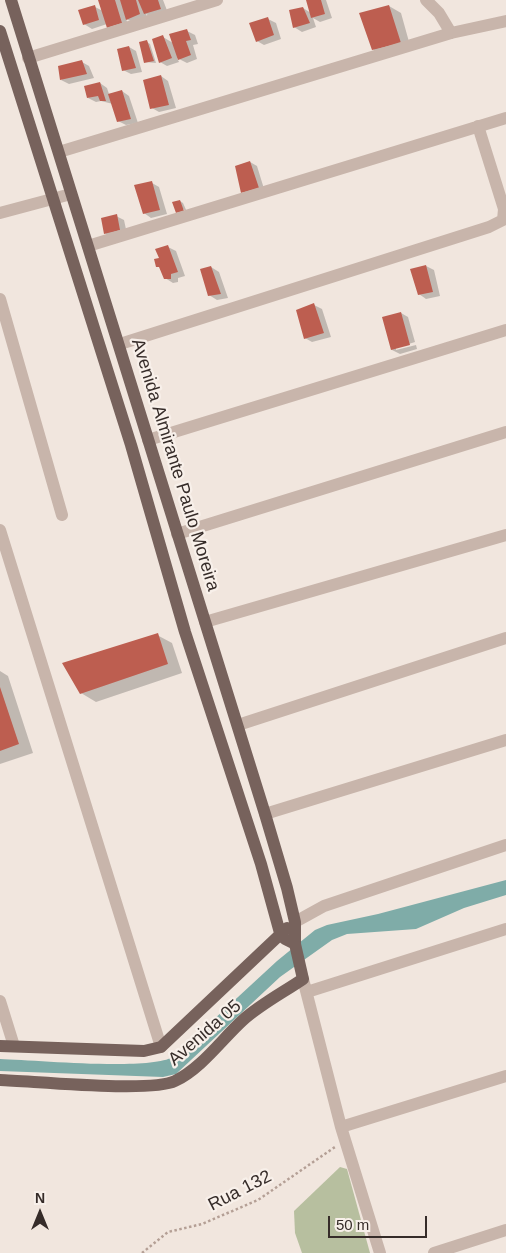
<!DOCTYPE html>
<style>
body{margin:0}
#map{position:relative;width:506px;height:1253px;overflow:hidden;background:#f1e6de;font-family:Arial,sans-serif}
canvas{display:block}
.north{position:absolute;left:15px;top:1188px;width:50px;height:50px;-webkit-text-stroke:4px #f8f0ea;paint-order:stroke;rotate:0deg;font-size:14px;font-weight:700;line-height:20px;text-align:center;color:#362c29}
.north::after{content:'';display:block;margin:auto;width:18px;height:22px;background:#362c29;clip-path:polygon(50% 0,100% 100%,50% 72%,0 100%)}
.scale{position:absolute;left:328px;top:1216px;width:99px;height:22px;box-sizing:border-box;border:2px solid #362c29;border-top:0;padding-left:6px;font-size:15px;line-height:18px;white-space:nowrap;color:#362c29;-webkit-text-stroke:4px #f8f0ea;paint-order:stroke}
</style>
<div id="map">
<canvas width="506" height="1253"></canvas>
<div class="north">N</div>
<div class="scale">50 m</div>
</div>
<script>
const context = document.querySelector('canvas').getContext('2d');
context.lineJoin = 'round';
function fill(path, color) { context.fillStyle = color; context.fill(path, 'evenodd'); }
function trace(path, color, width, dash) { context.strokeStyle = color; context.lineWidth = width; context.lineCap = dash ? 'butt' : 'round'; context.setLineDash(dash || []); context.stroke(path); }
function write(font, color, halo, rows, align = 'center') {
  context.font = font + ' Arial,sans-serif'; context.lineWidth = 4.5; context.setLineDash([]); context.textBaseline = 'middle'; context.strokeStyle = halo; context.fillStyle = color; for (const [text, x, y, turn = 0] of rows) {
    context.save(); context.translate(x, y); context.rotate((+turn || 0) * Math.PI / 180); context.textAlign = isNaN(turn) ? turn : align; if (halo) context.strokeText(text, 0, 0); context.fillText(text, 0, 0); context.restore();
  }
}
fill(new Path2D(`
 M340 1167 347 1169 370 1253H302L295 1233 294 1211Z`), '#b7bf9f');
fill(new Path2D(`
 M506 880V895L464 908 416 929 347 934 332 940 280 977 176 1074 163 1077 0 1071V1059C35 1060 148 1071 173 1057L277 961 315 930 327 925 378 914Z`), '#7faca8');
fill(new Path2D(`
 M99 0H163L168 13 153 18 146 14 147 18 135 23 126 19 129 27 107 24 92 29 84 24 95 7 103 11Z
 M308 0H326L332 18 320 22 313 18 316 27 302 32 294 27 303 8 311 13Z
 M389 6 401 13 411 49 384 56 373 49Z
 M268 19 276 23 281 39 264 45 257 41Z
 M187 31 195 35 198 44 193 45 197 59 187 63 177 58 179 62 167 66 160 62 163 37 173 43Z
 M147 42 150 44 156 63 145 62Z
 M129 47 136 51 142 72 131 74 123 70Z
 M82 62 89 66 94 78 69 84 61 80Z
 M161 76 168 81 176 108 159 112 152 108Z
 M100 83 107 88 109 94 122 91 129 96 138 123 126 125 118 121 113 104 101 101 96 102 88 98Z
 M250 162 257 166 265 192H242Z
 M152 183 159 187 167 214 151 218 144 213Z
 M180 201 183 203 187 212 174 202Z
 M116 216 124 220 127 234 113 238 105 233Z
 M168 247 176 251 185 276 178 278V282L173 283 165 278 160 259Z
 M426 266 434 270 440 296 426 299 419 294Z
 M211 267 219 272 228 298 217 300 209 295Z
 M314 305 322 309 331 337 312 342 305 338Z
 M401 313 408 317 415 342 396 348V350L416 345 417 349 400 354 392 350Z
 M157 635 172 643 182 673 96 702 81 693Z
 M0 671 8 676 33 753 0 764Z`), '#0003');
fill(new Path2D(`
 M98 0H115L122 23 107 28Z
 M120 0H136L140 14 126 20Z
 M138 0H158L161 9 144 14Z
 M306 0H321L325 14 311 18Z
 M95 5 99 20 83 25 78 10Z
 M389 5 401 43 372 50 359 13Z
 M303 7 310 23 293 28 289 10Z
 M268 17 274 35 256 42 249 23Z
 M187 29 191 40 186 41 191 55 178 60 169 34Z
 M163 35 172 58 159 63 152 39Z
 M147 40 154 61 144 63 139 42Z
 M129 46 136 68 122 71 117 49Z
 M82 60 87 74 60 80 58 66Z
 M161 75 169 105 150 109 143 80Z
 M100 82 106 101H100L98 96 87 98 84 86Z
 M122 90 131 119 117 122 108 94Z
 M250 161 259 188 241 193 235 166Z
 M152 181 160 210 143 214 134 185Z
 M180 200 184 211 176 213 172 202Z
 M117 214 120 230 104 234 101 218Z
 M168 245 178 272 171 274V279H164L159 267H156L154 259 159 258 155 249Z
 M426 265 433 292 418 295 410 269Z
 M211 266 221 294 208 296 200 269Z
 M314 303 324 333 304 339 296 310Z
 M401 312 410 345 391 350 382 317Z
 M158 633 168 664 80 694 62 663Z
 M0 687 19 744 0 751Z`), '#bd5e50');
trace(new Path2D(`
 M142 1253 168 1232 202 1224 258 1200 335 1147`), '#b49f95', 2.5, [2.5, 2.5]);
trace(new Path2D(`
 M426 0 439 13 451 33
 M28 58 217 0
 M59 152 451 33 506 21
 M0 213 71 194
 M88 246 506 118
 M0 299 62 515
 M120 344 489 227 503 220 504 209 478 126
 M148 440 506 330
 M0 530 161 1047
 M177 534 506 432
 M205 622 506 535
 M238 725 506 638
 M265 814 506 740
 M295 922 324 906 506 845
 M303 979 341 1127 380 1253
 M307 992 506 929
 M0 1001 14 1046
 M341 1127 506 1076
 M434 1253 506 1230`), '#c8b5ab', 12);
trace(new Path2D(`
 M0 31 131 445 185 632 261 864 280 933 285 939 295 944
 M0 1046 144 1051 161 1047 287 928
 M0 1080C33 1081 151 1093 175 1081 202 1068 222 1039 243 1020 261 1004 284 992 303 979L295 944V922L287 888 265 814 11 0`), '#77625c', 12);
write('18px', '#362c29', '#f8f0ea', [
 ["Avenida Almirante Paulo Moreira",175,465,73],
 ["Avenida 05",205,1033,-41],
 ["Rua 132",240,1191,-27]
]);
</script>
